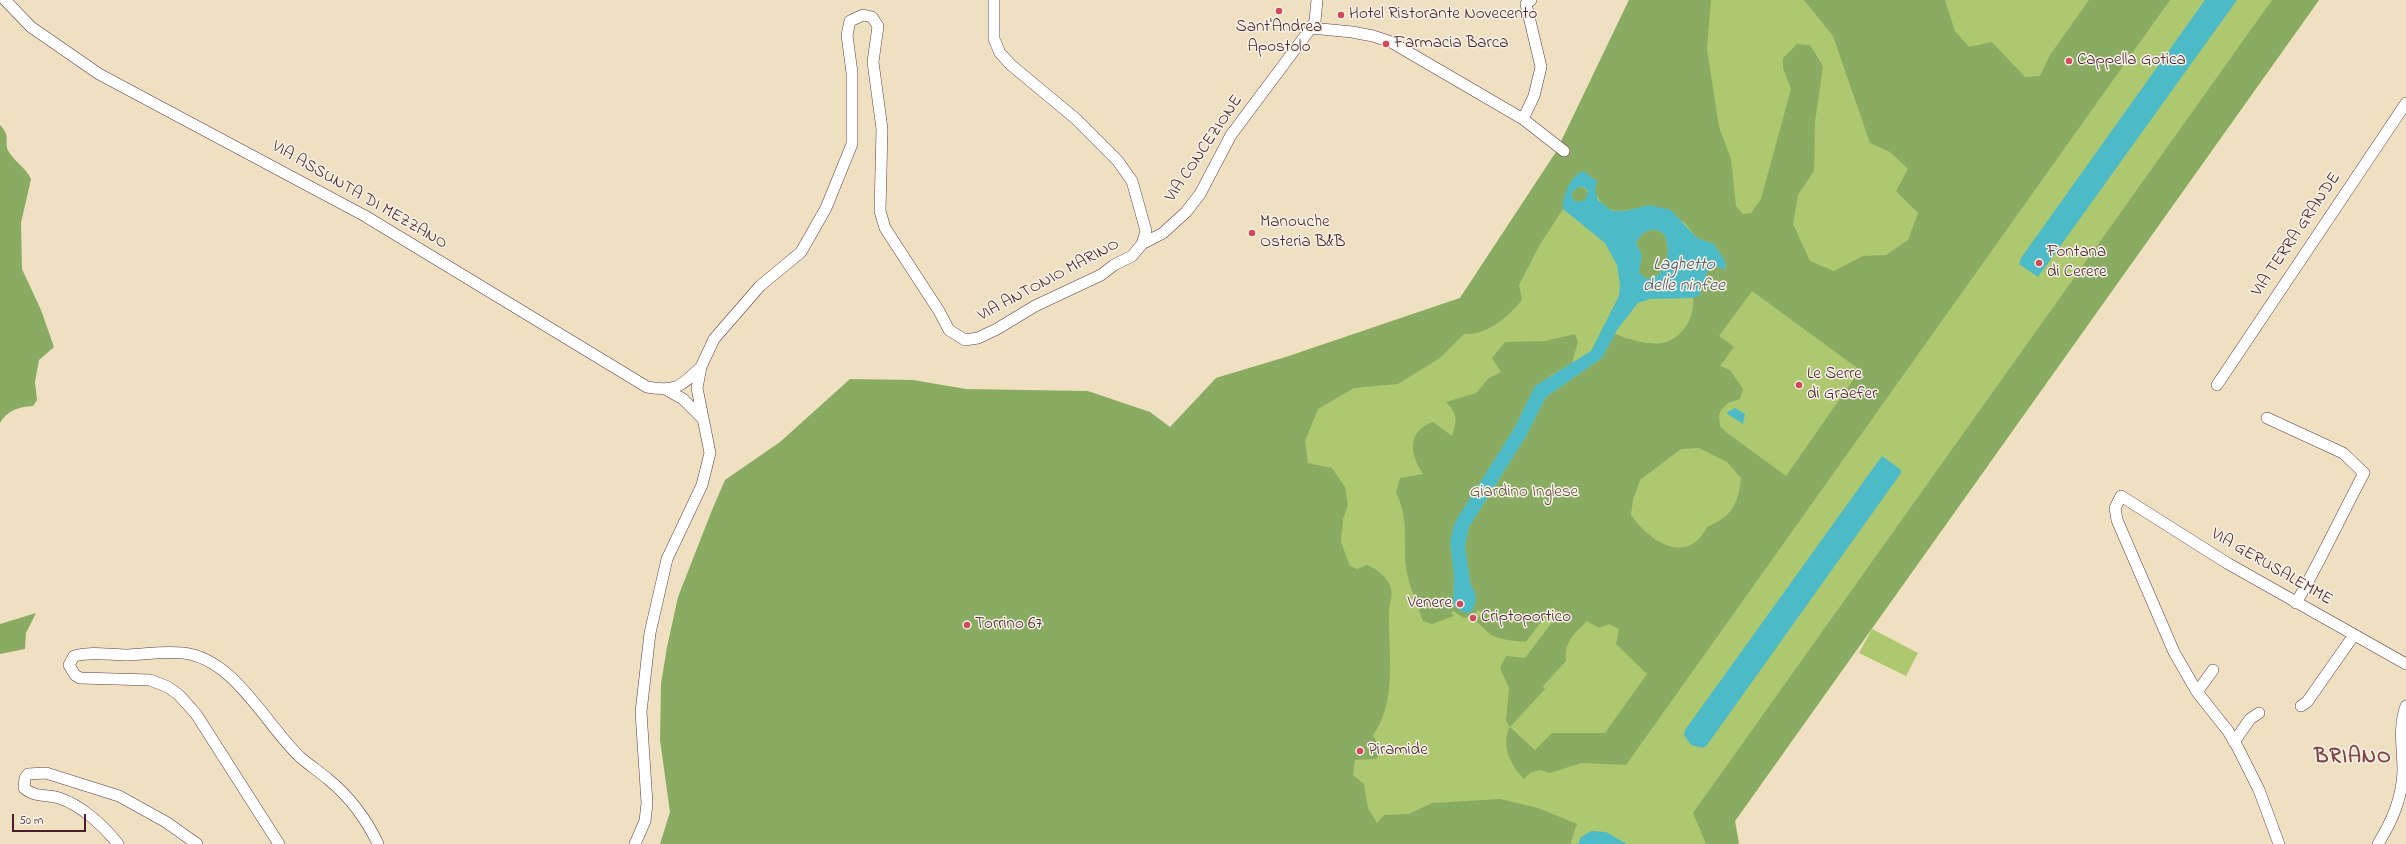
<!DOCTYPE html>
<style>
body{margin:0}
#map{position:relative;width:2406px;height:844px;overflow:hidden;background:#efe0c2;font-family:"Indie Flower",sans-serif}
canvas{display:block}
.scale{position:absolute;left:12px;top:814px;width:74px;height:18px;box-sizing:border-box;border:2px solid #4a1f2b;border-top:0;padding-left:5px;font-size:12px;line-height:14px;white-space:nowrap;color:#4a1f2b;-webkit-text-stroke:3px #f7f3e8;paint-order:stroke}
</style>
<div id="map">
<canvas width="2406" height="844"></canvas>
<div class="scale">50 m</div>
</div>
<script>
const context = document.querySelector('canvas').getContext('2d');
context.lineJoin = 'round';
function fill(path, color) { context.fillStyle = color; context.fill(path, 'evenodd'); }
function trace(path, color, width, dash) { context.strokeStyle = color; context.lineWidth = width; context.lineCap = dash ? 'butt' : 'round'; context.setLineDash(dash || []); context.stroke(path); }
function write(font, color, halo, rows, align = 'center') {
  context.font = font + ' "Indie Flower",sans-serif'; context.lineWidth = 3; context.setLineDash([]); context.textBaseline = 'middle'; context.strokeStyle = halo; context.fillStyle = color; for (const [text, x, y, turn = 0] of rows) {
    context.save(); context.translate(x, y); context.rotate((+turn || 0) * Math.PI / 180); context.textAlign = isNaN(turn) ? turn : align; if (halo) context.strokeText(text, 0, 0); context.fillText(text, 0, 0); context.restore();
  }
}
fill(new Path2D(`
 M1629 0H2319L1735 821 1739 844H1288L1216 378 1286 357 1460 298 1556 152Z
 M1872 629 1918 653 1906 676 1859 653Z`), '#adc86f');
fill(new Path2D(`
 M1629 0H1711L1707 49 1719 127 1731 159 1736 206 1743 214 1751 213 1761 199 1791 89 1783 68V58L1797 44 1810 45 1823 66 1815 122 1814 171 1798 195 1793 224 1810 261 1834 271 1863 256 1886 255 1908 240 1918 213 1896 191 1908 169 1890 152 1870 143 1833 36 1804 0H1945L1955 31 1969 47 1992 42 2025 77 2040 76 2050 55 2089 0H2170L1626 765 1581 763 1550 773 1540 770 1530 773 1524 779C1511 767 1500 743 1510 727L1506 721 1509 688 1500 668 1506 656 1525 658 1559 613 1552 607 1526 642C1514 641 1502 640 1491 635 1485 631 1482 624 1474 621L1482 613 1478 610 1474 615 1464 618 1453 611 1451 613 1454 616 1432 624 1423 621C1417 604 1409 586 1406 568 1403 540 1409 518 1396 493L1400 478 1423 474C1410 454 1406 432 1433 422L1452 436C1457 421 1458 414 1446 402L1476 393 1489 378 1501 372 1492 358 1505 342 1545 341 1575 334 1578 342 1572 363 1550 376 1528 400 1515 427 1478 486 1450 541 1454 576 1453 601 1471 612C1477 603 1477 594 1471 586L1465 547 1469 527 1525 438 1546 397 1602 358 1615 334C1628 339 1652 347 1666 342 1684 336 1695 316 1693 298L1700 295 1708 269 1715 266 1726 270 1725 261 1714 244 1697 238 1684 222 1649 205C1600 219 1606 208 1583 171L1563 203V209L1539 246 1519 285 1522 300C1508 317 1488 335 1464 334L1440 358 1398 384 1354 388 1318 409 1305 441 1308 463 1332 468 1345 487 1348 505 1343 519 1341 542 1350 566 1357 569 1367 565C1377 569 1390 579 1391 590 1393 597 1389 605 1389 612 1388 651 1398 701 1373 735L1382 751 1376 759 1355 760 1353 775 1364 784 1368 808 1377 823 1384 815 1409 814 1432 803 1500 799 1538 808 1577 824 1570 844H660L670 812 660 740 661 684 667 647 678 597 712 510 725 480 780 442 850 379 913 380 966 389 1088 391 1150 412 1170 427 1216 378 1286 357 1460 298 1556 152ZM1752 291 1860 370 1786 476 1726 432 1720 426 1719 415 1721 410 1728 403 1740 399 1743 389 1730 370 1720 366 1734 347 1719 336ZM1699 448 1727 462 1741 478C1738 505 1732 516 1707 527 1687 567 1649 541 1631 515L1633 500 1640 480 1681 449ZM1587 621 1599 628 1609 624 1619 629 1616 644 1647 674 1605 733H1552L1535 750 1510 727 1545 689 1543 686 1566 661C1564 642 1574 634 1587 621Z
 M2272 0H2319L1735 821 1739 844H1706L1693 813Z
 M0 125C12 137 3 142 9 152 15 162 26 168 31 179L21 223 22 269 41 310 54 347 39 360 35 382 37 400 33 406C18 407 8 410 0 423Z
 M1572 195a8 8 0 1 1 16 0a8 8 0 1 1-16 0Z
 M1654 229 1664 234C1671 251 1668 258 1660 274L1648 279 1639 273 1642 255 1636 243 1643 233Z
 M36 613 26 633 25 649 0 654V624Z`), '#8aac62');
fill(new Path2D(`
 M2205 0H2237L2038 277 2019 264 2021 258Z
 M1583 171 1597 181 1595 190 1598 200 1612 211H1625L1649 205 1671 210 1697 238 1714 244 1725 261 1726 270 1715 266 1708 269 1700 295 1693 298 1650 299 1638 303 1617 330 1602 358 1546 397 1525 438 1469 527 1465 547 1471 586C1478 595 1477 603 1471 612L1465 613 1455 607 1453 601 1454 576 1450 541 1455 522 1515 427 1535 386 1591 351 1619 296 1620 285 1617 265 1605 243 1563 209C1562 197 1571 175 1583 171ZM1579 187H1584L1588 191 1585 200 1576 202 1572 197V192ZM1654 229 1664 234C1671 251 1668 258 1660 274L1648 279 1639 273 1642 255 1636 243 1643 233Z
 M1735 408 1745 414 1743 424 1726 413Z
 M1882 456 1901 470V473L1707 745 1703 748 1691 745 1684 735 1685 730Z
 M1591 831 1606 832 1627 844H1578L1581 837Z`), '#4dbac8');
const minor = new Path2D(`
 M5 0 31 27 99 74 365 216 647 387C676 392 680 387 701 367
 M1311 28 1352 32 1373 36 1391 42 1523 119 1534 96 1541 67 1526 4 1531 0
 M1523 119 1564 151
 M1142 244 1163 233 1186 212 1200 194 1231 135 1311 28 1315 21 1317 0
 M2217 385 2406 103
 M667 390 683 399 703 419
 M2267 418 2343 453 2364 473C2341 516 2321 560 2296 603
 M2197 692 2213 670
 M2301 706 2307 702 2354 635
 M2234 742 2250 719 2259 713
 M118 844C104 826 81 805 59 798 47 794 35 798 24 788L25 778 28 774 46 773 119 796 166 822 197 844
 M279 844 196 714 179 695 168 687 150 680 80 678 75 675 69 665 74 656C92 651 110 655 128 655 147 654 164 651 183 653 234 658 266 725 300 757 309 765 320 772 329 780 349 796 367 820 378 844
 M635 844 645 821 647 803 641 712 650 633 667 559 702 485 710 453 697 388 701 367 714 339 760 286 801 252 826 208 852 144V73L847 35 850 21 863 15 872 17 878 26 873 62 882 129 880 211 885 228 939 311 949 330 965 340 978 338 997 329 1035 306 1101 275 1114 265 1132 256 1142 244 1146 231 1132 181 1117 160 1076 119 1011 65 1000 53 994 39V0
 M2279 844 2259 790 2238 748 2228 731 2197 692 2174 652 2117 520 2115 508 2121 496 2227 563 2406 664
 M2378 844C2392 821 2402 799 2403 771 2403 748 2398 728 2406 706`);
trace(minor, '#633c42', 12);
trace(minor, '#fff', 11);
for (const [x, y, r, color] of [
 [1279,11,4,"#d1495b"],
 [1341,15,4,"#d1495b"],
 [1386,44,4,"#d1495b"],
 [2069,61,4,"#d1495b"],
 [1252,233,4,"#d1495b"],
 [2039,263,4,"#d1495b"],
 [1799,385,4,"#d1495b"],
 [1460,604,4,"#d1495b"],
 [1473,618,4,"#d1495b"],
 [967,625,4,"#d1495b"],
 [1360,751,4,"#d1495b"]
]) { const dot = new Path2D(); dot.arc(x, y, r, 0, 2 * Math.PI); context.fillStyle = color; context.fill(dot); trace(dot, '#f7f3e8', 1.5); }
write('17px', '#4a1f2b', '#f7f3e8', [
 ["Hotel Ristorante Novecento",1349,15],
 ["Sant'Andrea",1279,28,"center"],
 ["Apostolo",1279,48,"center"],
 ["Farmacia Barca",1394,44],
 ["Cappella Gotica",2077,61],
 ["Manouche",1260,223],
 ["Osteria B&B",1260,243],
 ["Fontana",2047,253],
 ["di Cerere",2047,273],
 ["Le Serre",1807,375],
 ["di Graefer",1807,395],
 ["Venere",1452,604,"right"],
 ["Criptoportico",1481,618],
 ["Torrino 67",975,625],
 ["Piramide",1368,751]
], 'left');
write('17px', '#4a1f2b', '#f7f3e8', [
 ["VIA CONCEZIONE",1205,149,-56],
 ["VIA ASSUNTA DI MEZZANO",359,196,30],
 ["VIA TERRA GRANDE",2297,235,-56],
 ["VIA ANTONIO MARINO",1049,281,-28],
 ["VIA GERUSALEMME",2271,568,30]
]);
write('17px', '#68523f', '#f7f3e8', [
 ["Giardino Inglese",1524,493]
]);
write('italic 18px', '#4b5562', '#f7f3e8', [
 ["Laghetto",1684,266],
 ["delle ninfee",1684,287]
]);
context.letterSpacing = '1px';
write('bold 21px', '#804647', '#f7f3e8', [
 ["BRIANO",2353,759]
]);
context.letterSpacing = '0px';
</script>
